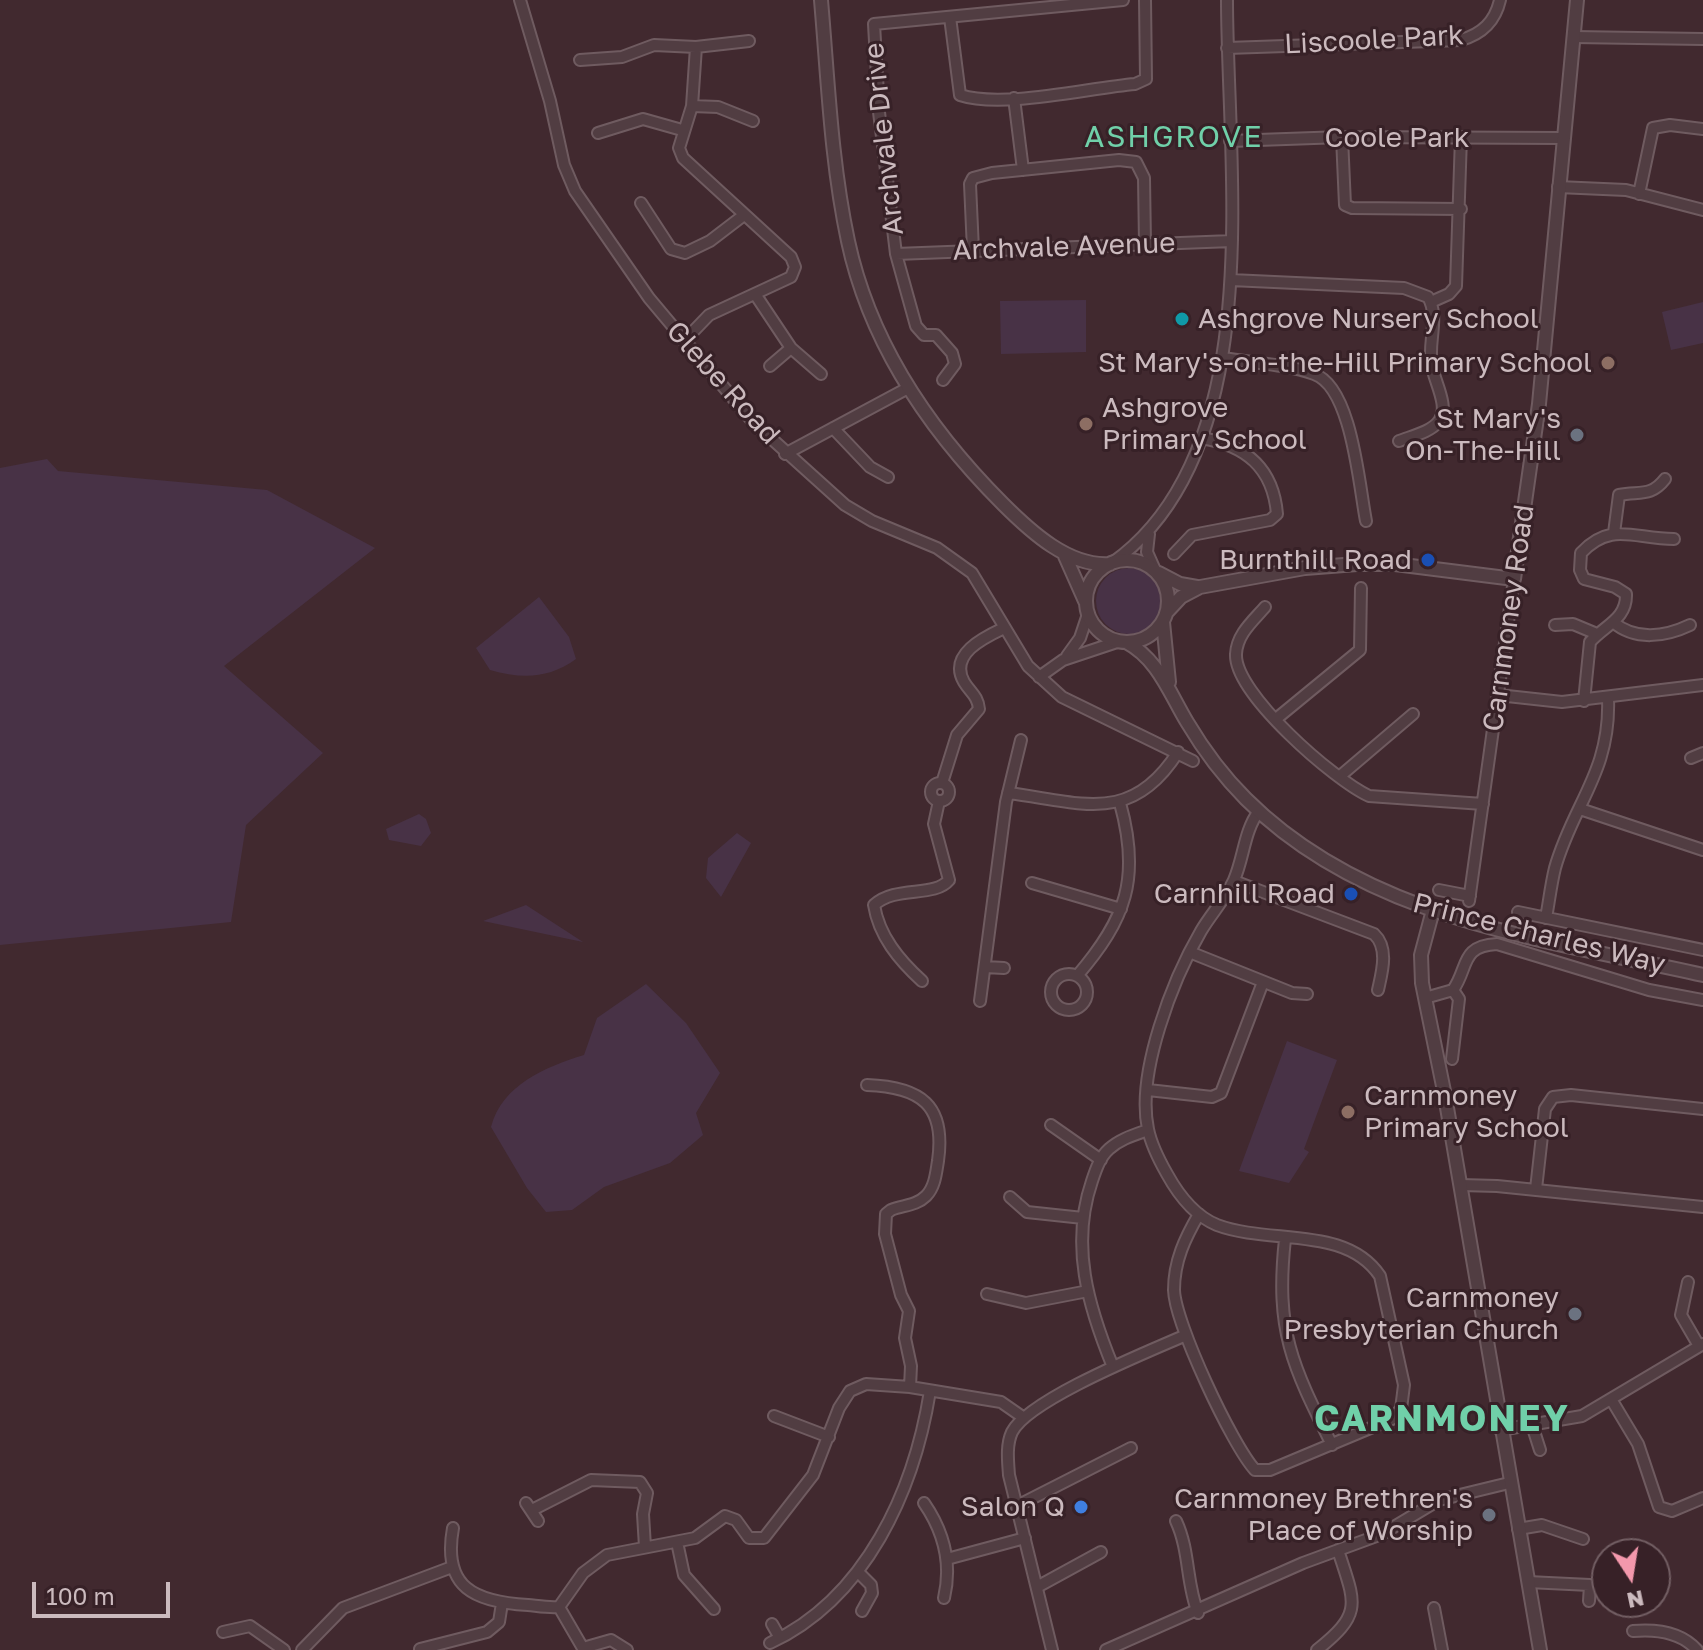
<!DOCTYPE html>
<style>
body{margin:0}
#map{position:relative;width:1703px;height:1650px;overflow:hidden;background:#41292f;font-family:"Golos Text",sans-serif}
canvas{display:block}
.north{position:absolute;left:1591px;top:1538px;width:80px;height:80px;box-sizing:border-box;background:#372127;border:2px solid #725e63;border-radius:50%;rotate:168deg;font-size:22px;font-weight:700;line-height:32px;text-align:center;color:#cbbabe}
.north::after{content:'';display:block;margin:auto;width:28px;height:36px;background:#f398ac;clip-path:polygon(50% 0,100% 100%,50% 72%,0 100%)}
.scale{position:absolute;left:32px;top:1582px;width:138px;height:36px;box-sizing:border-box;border:4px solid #cbbabe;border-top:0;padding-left:10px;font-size:24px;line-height:28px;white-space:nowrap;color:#cbbabe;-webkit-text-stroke:6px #372127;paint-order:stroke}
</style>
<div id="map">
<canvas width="1703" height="1650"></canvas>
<div class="north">N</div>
<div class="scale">100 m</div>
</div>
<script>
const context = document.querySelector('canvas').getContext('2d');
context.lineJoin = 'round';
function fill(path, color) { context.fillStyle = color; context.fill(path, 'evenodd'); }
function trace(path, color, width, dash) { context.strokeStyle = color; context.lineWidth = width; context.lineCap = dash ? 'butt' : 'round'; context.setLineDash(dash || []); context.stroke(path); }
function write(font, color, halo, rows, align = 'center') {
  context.font = font + ' "Golos Text",sans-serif'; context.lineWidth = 6; context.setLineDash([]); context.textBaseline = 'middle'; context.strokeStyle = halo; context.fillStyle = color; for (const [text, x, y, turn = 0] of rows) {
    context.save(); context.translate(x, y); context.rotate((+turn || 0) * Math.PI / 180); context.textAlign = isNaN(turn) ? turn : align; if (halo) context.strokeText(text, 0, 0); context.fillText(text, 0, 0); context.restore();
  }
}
fill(new Path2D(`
 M1086 300V352L1001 354 1000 301Z
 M1703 302V343L1671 350 1662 312Z
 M47 459 58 471 267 490 375 548 224 666 323 753 246 825 231 922 0 945V468Z
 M1096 601a33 33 0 1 1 66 0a33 33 0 1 1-66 0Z
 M539 597 569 637 576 659C548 679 522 679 490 670L476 648Z
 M419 814 426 819 431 833 421 846 389 840 386 829Z
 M737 833 751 843 721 897 706 878 708 858Z
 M526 905 583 942 483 921Z
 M646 984 686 1023 720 1073 696 1113 703 1135 670 1163 604 1187 572 1210 546 1212 527 1188 491 1127C502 1085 545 1067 584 1055L597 1018Z
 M1287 1041 1337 1060 1304 1149 1309 1152 1289 1183 1239 1171Z`), '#483246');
const minor = new Path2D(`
 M520 0 550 101 564 165 575 191 649 298 753 422 845 505 872 521 937 548 972 573 1028 666 1062 697 1193 761
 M950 17 960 95C1002 109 1088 88 1135 84L1146 79 1145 0
 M1574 37 1703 39
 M1227 48 1461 40C1482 34 1495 22 1500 0
 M580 60 622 57 654 45 696 47 749 41
 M1014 98 1023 170
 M692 106 718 107 753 121
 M598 133 643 119 682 130
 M1342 137 1345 205 1352 208 1461 209
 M1230 141 1342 137 1563 138
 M1558 187 1626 190 1703 210
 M1639 194 1653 128 1670 125 1703 129
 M641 203 671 249 685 253 710 241 744 215
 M973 250 970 184 973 178 992 173 1119 160 1136 162 1144 178 1145 244
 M896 254 1232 241
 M1231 280 1404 288 1428 297C1440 317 1427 344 1432 366 1434 381 1450 407 1439 421 1431 432 1412 436 1399 441
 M755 294 791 348 821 374
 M1431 302 1449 294 1456 286 1461 137
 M684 341 709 315 791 277 795 267 791 257 683 158 679 148 692 106 696 47
 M1223 358C1252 363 1286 364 1314 374 1352 387 1359 486 1366 521
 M770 366 791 348
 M943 380 955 364 952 353 936 335H924L916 326 896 254 879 112 874 24 1123 0
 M833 428 870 467 888 477
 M785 454 908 388
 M1614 533 1619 495C1640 491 1651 497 1665 479
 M1149 534 1147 552 1155 570
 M1174 554 1192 535 1270 520 1277 514C1273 467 1245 445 1201 438
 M1112 563C1270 451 1227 168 1227 0
 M1265 607C1253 621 1237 634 1236 654 1234 693 1334 780 1369 796L1483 804
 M1613 622C1635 641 1665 637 1690 625
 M1555 625 1573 624 1597 634
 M1067 656 1080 638 1088 614
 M1039 677 1063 660 1120 641
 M1498 695 1562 702 1703 685
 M1584 701 1590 642C1605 625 1627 619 1626 594L1615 587 1584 579 1580 570 1581 553C1611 521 1634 539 1674 539
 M1276 719 1360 650 1361 588
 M1691 758 1703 753
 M1339 777 1413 714
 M931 792a9 9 0 1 1 18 0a9 9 0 1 1-18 0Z
 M942 783 957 735 979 709C978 696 970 692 964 682 948 654 985 637 1004 628
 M1008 793C1081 802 1131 826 1178 752
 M1580 809 1703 850
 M1234 881 1374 934C1389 948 1382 972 1378 990
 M1032 883 1121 909
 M1439 890 1470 896
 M1469 901 1514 579
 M1518 912 1703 950
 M1546 918C1549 902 1551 884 1555 868 1573 804 1611 772 1608 698
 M1192 953 1292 993 1307 994
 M985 967 1004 968
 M1051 992a18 18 0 1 1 36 0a18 18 0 1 1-36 0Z
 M1077 976C1126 919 1141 878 1120 803
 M922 981C899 960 879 936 874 905 896 885 934 898 949 880L934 824 939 801
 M1425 998 1453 990C1469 967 1460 946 1497 944L1649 990 1703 1000
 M980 1001 1006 802 1021 740
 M1452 1059 1459 999 1453 990
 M867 1085C921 1087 946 1105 938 1161 936 1173 935 1187 926 1196 916 1206 903 1205 891 1210L886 1214 885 1234 901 1295 909 1311 905 1338 911 1366 910 1387 1001 1402 1024 1418
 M1148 1090 1212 1097 1221 1093 1263 982
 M1051 1125 1101 1160
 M1461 1185 1497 1186 1703 1207
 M1536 1189 1545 1109 1553 1097 1571 1095 1703 1109
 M1010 1197 1027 1212 1083 1218
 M1199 1214C1185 1238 1174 1261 1174 1290 1175 1323 1232 1445 1255 1470H1270L1392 1419 1401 1409 1404 1385 1380 1276C1346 1225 1270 1245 1217 1225 1195 1216 1178 1194 1167 1174 1159 1160 1151 1144 1148 1129 1136 1073 1173 979 1201 931 1211 914 1226 898 1234 880 1244 857 1244 831 1259 811
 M1285 1239C1275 1331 1292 1365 1332 1445
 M1688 1282 1681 1315 1699 1346
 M987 1294 1026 1303 1088 1291
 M1113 1367C1088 1306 1070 1245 1092 1181 1096 1169 1100 1157 1109 1149 1120 1139 1134 1135 1148 1130
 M1611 1399 1638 1444 1659 1507 1672 1511 1703 1498
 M774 1416 829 1437
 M1532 1425 1540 1450
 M1500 1430 1582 1416 1703 1344
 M526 1503 538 1521
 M924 1503C944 1532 952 1564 944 1598
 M1017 1506 1131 1448
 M532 1510 591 1480 640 1482 647 1493 643 1514 645 1547
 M1176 1521C1190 1551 1186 1583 1198 1613
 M453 1528C442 1588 475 1602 528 1605 538 1606 549 1608 559 1607L583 1573 607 1555 695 1538 725 1516 736 1520 749 1538H764L813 1475 839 1408 850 1391 866 1384 910 1387
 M1518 1529 1542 1525 1583 1539
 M677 1542 684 1575 714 1609
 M947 1559 1025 1538
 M858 1572 871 1585 872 1593 862 1611
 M1528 1582 1590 1585 1589 1601
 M1037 1587 1101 1552
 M559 1607 584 1650
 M1434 1608 1442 1650
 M772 1624 780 1638
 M1633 1631C1656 1629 1681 1632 1697 1650
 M223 1632 250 1626 284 1650
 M770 1643C866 1598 914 1491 930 1391
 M583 1648 611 1640 627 1650
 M420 1649 487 1632 499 1622 502 1603
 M302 1650 343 1608 452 1567
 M1052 1650 1009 1475C1008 1461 1006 1445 1012 1432 1029 1399 1150 1351 1186 1335
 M1106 1650 1303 1563 1382 1534 1439 1500 1509 1483
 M1317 1650C1364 1613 1355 1603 1338 1550`);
const tertiary = new Path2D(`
 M821 0C828 80 831 162 848 241 870 344 930 431 1003 504 1031 532 1069 567 1110 564
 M1065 556 1085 601
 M1086 601a41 41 0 1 1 82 0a41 41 0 1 1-82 0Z
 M1159 573 1180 584 1197 587
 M1167 612 1181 597 1200 587 1305 568 1357 564H1395L1514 579 1539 404 1577 0
 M1163 622 1169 682
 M1126 642C1158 659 1169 692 1187 722 1203 749 1223 776 1246 799 1367 920 1544 939 1703 975
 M1433 910 1421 955 1422 983 1445 1096 1540 1650`);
trace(minor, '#6f5b60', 14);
trace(tertiary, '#6f5b60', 16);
trace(minor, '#513d42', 10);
trace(tertiary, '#513d42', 12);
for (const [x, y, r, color] of [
 [1182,319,8,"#0f9aa8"],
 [1608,363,8,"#8d6e63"],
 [1086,424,8,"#8d6e63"],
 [1577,435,8,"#6b7280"],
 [1428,560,8,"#1a4fb4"],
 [1351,894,8,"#1a4fb4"],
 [1348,1112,8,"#8d6e63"],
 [1575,1314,8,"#6b7280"],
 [1081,1507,8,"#3f7fe0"],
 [1489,1515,8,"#6b7280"]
]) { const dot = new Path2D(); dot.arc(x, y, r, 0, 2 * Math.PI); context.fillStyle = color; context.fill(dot); trace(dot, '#372127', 3); }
write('28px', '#cbbabe', '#372127', [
 ["Liscoole Park",1374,40,-3],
 ["Coole Park",1397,138],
 ["Archvale Drive",884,139,-96],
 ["Archvale Avenue",1064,247,-2],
 ["Glebe Road",723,383,48],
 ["Carnmoney Road",1509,618,-82],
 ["Prince Charles Way",1539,934,14]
]);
write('28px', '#cbbabe', '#372127', [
 ["Ashgrove Nursery School",1198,319,"left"],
 ["St Mary's-on-the-Hill Primary School",1592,363],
 ["Ashgrove",1102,408,"left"],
 ["Primary School",1102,440,"left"],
 ["St Mary's",1561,419],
 ["On-The-Hill",1561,451],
 ["Burnthill Road",1412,560],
 ["Carnhill Road",1335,894],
 ["Carnmoney",1364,1096,"left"],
 ["Primary School",1364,1128,"left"],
 ["Carnmoney",1559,1298],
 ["Presbyterian Church",1559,1330],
 ["Carnmoney Brethren's",1473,1499],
 ["Place of Worship",1473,1531],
 ["Salon Q",1065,1507]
], 'right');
context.letterSpacing = '2px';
write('30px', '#70d0a9', '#372127', [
 ["ASHGROVE",1174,137]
]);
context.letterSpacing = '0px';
context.letterSpacing = '2px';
write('bold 36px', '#70d0a9', '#372127', [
 ["CARNMONEY",1442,1420]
]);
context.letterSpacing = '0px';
</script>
